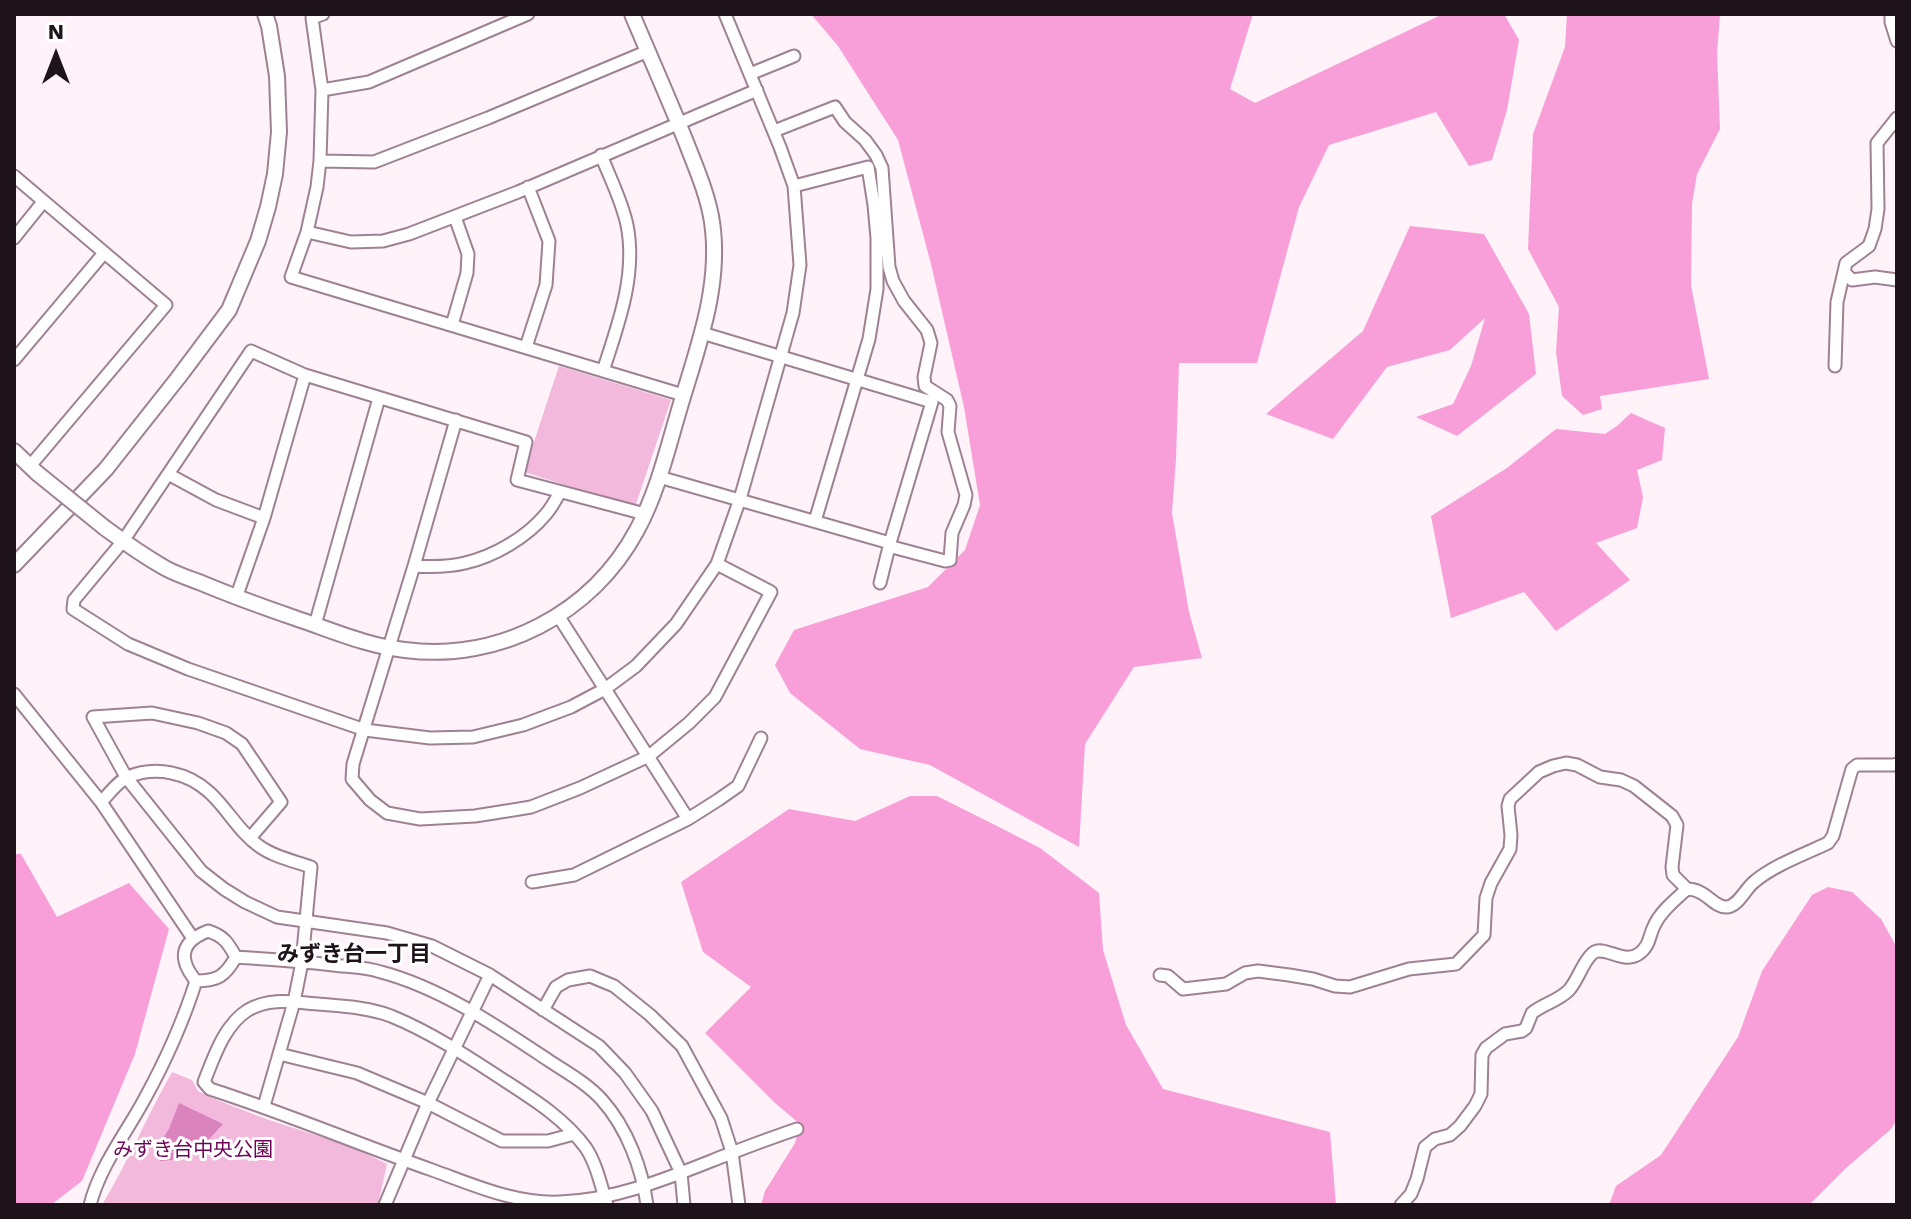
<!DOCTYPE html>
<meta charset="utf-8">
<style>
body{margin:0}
#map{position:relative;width:1911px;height:1219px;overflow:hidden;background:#fff2f9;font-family:"Work Sans",sans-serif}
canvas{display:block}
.frame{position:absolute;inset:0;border:16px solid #1e131a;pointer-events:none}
.north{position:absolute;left:16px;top:16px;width:80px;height:80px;-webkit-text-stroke:6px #fff;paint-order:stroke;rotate:0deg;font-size:22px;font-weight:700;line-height:32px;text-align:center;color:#1e131a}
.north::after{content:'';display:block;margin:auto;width:28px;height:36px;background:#1e131a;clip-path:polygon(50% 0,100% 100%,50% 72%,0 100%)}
</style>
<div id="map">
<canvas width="1911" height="1219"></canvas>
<div class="frame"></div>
<div class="north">N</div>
</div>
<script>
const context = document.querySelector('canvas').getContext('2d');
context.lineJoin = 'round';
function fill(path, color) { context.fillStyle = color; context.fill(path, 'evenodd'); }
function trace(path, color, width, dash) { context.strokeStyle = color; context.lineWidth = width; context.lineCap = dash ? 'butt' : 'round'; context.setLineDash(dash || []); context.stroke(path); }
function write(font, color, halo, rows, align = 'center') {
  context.font = font + ' "Work Sans","Noto Sans JP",sans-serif'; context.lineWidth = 6; context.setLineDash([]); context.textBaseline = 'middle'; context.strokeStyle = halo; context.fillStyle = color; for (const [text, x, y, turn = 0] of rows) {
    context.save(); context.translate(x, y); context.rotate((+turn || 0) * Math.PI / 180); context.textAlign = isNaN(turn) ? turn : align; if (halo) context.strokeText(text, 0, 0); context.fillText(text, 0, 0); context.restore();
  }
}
fill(new Path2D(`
 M559 366 671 400 635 507 524 472Z
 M172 1072 192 1080 198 1091 212 1098 266 1119 355 1148 387 1164 378 1205H102C128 1162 147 1116 172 1072Z`), '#f2b9dc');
fill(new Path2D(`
 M811 14H1253L1230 89 1255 103 1443 14H1504L1519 40 1507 110 1492 160 1469 166 1436 112 1329 145 1299 207 1257 363H1179L1176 459 1172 513 1189 612 1202 658 1134 667 1085 744 1079 847 930 765 860 749 790 693 775 665 794 630 928 587 965 550 980 505 964 407 931 264 898 140 838 46Z
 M1567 14H1720L1717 54 1720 129 1697 174 1692 204 1691 285 1709 379 1600 396 1602 409 1583 415 1562 396 1556 352 1559 307 1528 249 1533 134 1565 47Z
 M1410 226 1484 234 1529 314 1536 374 1457 436 1416 417 1453 404 1471 366 1485 318 1450 350 1387 367 1333 439 1266 414 1363 331Z
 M1631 413 1665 428 1662 460 1637 470 1643 497 1637 528 1596 543 1630 580 1556 631 1524 592 1451 618 1431 516 1507 468 1556 429 1605 434 1617 426Z
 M910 796H937L995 825 1040 848 1099 893 1103 950 1126 1025 1163 1089 1330 1132 1336 1205H761L765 1191 795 1143 800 1124 775 1103 705 1033 751 987 703 952 681 882 789 809 855 821Z
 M14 854H21L57 917 129 883 169 929 135 1054 82 1181 51 1205H14Z
 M1828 887 1852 892 1881 919 1897 948V1120L1890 1130 1845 1169 1809 1205H1609L1616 1186 1661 1155 1738 1037 1762 971 1812 895Z`), '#f89ed8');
fill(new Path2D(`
 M179 1103 223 1124C200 1148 196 1159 160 1161L156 1149 169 1129Z`), '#db83bc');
const minor = new Path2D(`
 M323 14 312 18 322 90 320 161 317 187 307 232 291 277 683 395
 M1891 14V22L1897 41
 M750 74 794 56
 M322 90 369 82 528 14
 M774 131 835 107 845 122 865 140 876 155 882 168 889 267 893 281 904 301 927 330 931 343 924 377 925 386 947 400 950 406 948 432 966 495 964 505 952 533 950 560 945 561 892 547 890 543 880 583
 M601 155C610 178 622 201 627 225 637 275 618 325 603 371
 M320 161 374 162 488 118 648 51
 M14 176 166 305 30 466
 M794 186 868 167 874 205 877 238V289L869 339 815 521
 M307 232 351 242 383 241 409 234 518 192 757 90
 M14 238 43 202
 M1844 272 1852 280 1875 277 1897 280
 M452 325 467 273 468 254 455 217
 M526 347 546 285 549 241 528 187
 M14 360 104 253
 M1835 366 1837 302 1846 263 1869 246 1875 229 1878 209 1877 143 1897 118
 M456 420 414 566 353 764 352 779 370 800 387 813 420 819 475 816 519 809 531 807 580 788 649 756 689 723 715 697 771 592 717 564
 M168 474 216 500 264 518
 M659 477 890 543 932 402 702 333
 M645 514 517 480 526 442 305 375 251 351 123 541 74 600 73 609 128 644 188 669 365 730 430 738 473 737 523 725 571 707 605 689 636 666 676 624 717 564 740 499 793 313 800 265 794 186 780 147 725 14
 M414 566C431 567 449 567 465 563 495 556 527 537 546 514 552 507 556 499 560 492
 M236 598 264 518 305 375
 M559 617 688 819
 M315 625 379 398
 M14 694 101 802 192 937
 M101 802C109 794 118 781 128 777 156 765 188 773 209 792 227 808 239 832 259 846 274 857 294 861 311 867L302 962 294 1002 264 1106
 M250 838 281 802 242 744 226 733 198 723 152 713 93 717 126 777 201 871 224 889 245 902 277 917 387 933 432 946 490 975 599 1046 625 1073 652 1111 681 1173 684 1205
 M532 882 574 875 688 819 718 800 738 786 761 738
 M208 931C224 936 228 943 236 957 225 976 218 981 196 981 178 959 180 942 208 931Z
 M236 957C268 959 301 961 333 965 349 967 366 967 381 972 441 988 497 1026 548 1060 566 1072 588 1084 602 1100 627 1128 642 1168 647 1205
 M1160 975 1168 976 1183 989 1226 984 1245 973 1258 971 1289 975 1313 979 1335 986 1350 987 1409 969 1456 964 1484 935 1486 898 1491 883 1510 849 1511 835 1508 806 1510 799 1539 772 1553 766 1566 763 1577 765 1600 777 1621 780 1634 786 1672 816 1677 825 1672 867 1673 875 1687 889
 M543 1010 556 987 568 980 590 976 614 986 650 1015 682 1046 721 1118 732 1152 739 1205
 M279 1054 357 1073 428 1103 502 1141H548L574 1134
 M90 1205C100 1166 125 1135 144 1100 165 1062 183 1022 196 981
 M385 1205 428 1103 490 975
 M607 1205C601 1186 597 1165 586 1148 564 1118 533 1099 502 1079 467 1056 430 1032 391 1016 365 1006 334 1006 307 1003 286 1001 267 999 248 1010 224 1025 214 1057 204 1082L210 1089C285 1113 358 1144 432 1170 474 1185 515 1204 560 1202 619 1200 675 1175 729 1154 751 1145 774 1137 797 1129
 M1401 1205 1411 1194 1417 1179 1425 1147 1435 1139 1450 1135 1460 1126 1475 1106 1481 1094 1482 1055 1486 1048 1505 1034 1522 1031 1526 1028 1532 1013C1543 1004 1560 1000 1569 990 1578 980 1583 961 1593 953 1604 944 1624 966 1640 953 1650 945 1649 936 1654 926 1660 912 1676 899 1687 889 1706 889 1713 907 1726 907 1738 907 1745 889 1754 882 1774 865 1805 854 1828 843L1833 836 1852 769 1857 765H1893L1897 764`);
const tertiary = new Path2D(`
 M14 451 37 473
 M105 528C124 542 144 556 165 568 176 574 188 578 199 582 230 595 263 607 295 618 331 630 367 646 405 650 499 662 592 614 637 530 656 495 666 455 677 417 695 354 722 289 712 222 708 195 696 168 686 142 669 99 650 57 632 14
 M14 565 106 469 178 378 229 310 258 241 268 207 275 174 279 132 277 76 269 26 265 14`);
trace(minor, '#9e8293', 15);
trace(tertiary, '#9e8293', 18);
trace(minor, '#fff', 11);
trace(tertiary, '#fff', 14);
const tertiaryBridge = new Path2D(`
 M37 473 105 528`);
trace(tertiaryBridge, '#9e8293', 18, []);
trace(tertiaryBridge, '#fff', 14);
write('20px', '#6f0055', '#fff', [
 ["みずき台中央公園",193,1150]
]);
write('bold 22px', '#1e131a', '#fff', [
 ["みずき台一丁目",354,955]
]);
</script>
